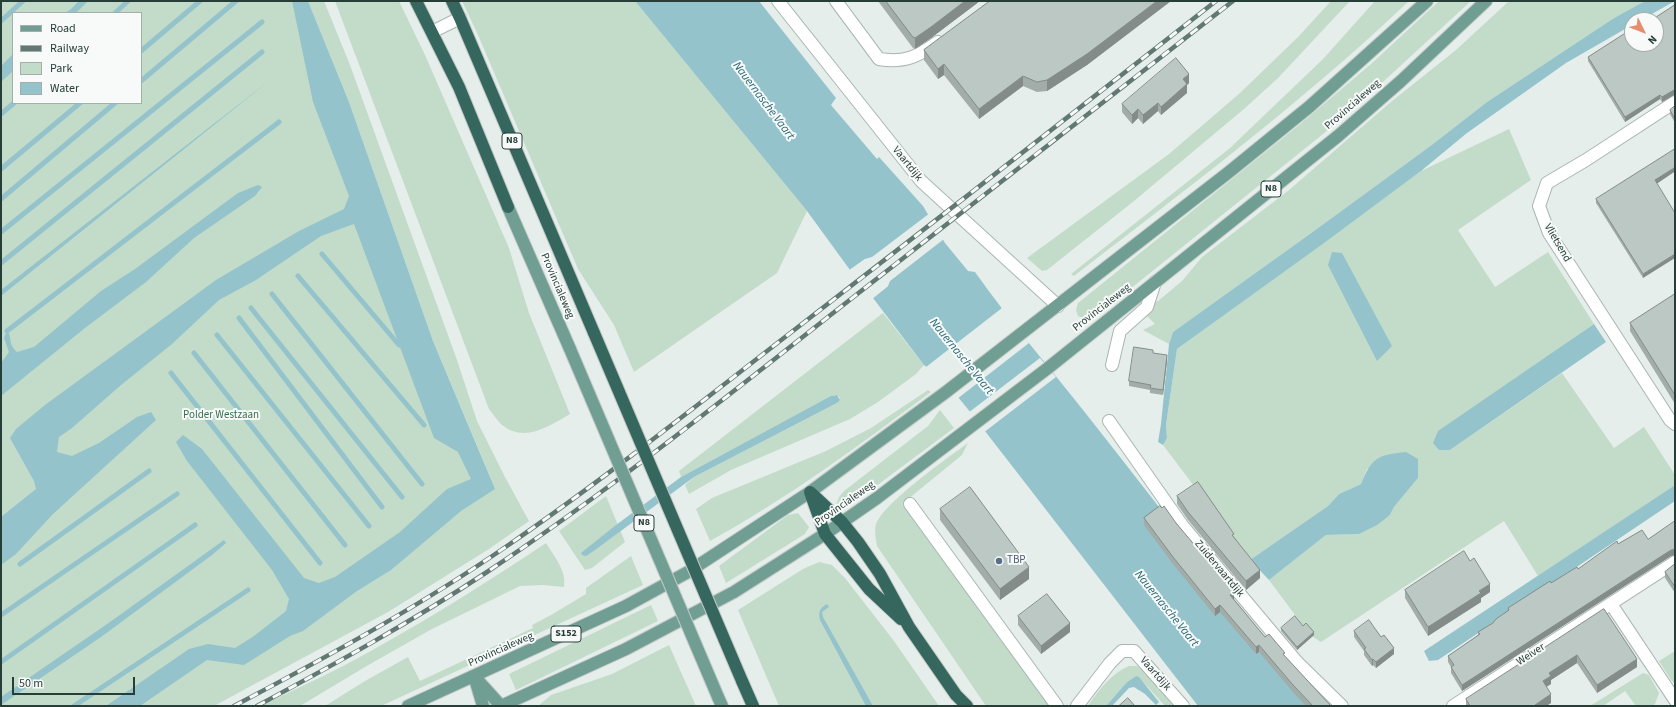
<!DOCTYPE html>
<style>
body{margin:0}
#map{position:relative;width:1676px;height:707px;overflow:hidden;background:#e6eeeb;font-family:"Source Sans 3",sans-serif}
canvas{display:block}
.frame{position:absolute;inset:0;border:2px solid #273e38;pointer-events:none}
.legend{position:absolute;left:12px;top:12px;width:130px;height:92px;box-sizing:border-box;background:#f7faf9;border:1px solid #a4afac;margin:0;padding:5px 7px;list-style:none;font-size:12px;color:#273e38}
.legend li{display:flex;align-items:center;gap:8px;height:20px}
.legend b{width:20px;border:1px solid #a4afac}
.north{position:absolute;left:1624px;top:12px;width:40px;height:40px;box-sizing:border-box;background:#f7faf9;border:1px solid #a4afac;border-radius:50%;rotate:133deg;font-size:11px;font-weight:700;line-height:16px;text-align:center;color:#273e38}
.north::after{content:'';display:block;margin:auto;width:14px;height:18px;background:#e48d6f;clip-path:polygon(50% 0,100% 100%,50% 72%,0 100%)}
.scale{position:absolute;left:12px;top:677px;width:123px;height:18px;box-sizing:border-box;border:2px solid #273e38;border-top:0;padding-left:5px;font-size:12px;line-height:14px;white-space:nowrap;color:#273e38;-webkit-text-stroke:3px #f7faf9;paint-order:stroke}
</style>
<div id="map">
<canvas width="1676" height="707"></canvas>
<div class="frame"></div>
<ul class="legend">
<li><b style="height:5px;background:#709e93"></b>Road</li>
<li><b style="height:5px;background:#627973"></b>Railway</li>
<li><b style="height:11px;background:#c2dcc9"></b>Park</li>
<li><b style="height:11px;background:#95c3cc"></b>Water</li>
</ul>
<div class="north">N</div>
<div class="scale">50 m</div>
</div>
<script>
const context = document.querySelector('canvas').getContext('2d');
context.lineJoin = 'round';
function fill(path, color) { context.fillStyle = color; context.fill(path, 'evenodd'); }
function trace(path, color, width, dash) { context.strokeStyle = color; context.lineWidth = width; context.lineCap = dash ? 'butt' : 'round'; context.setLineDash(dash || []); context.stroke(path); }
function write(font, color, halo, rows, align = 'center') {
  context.font = font + ' "Source Sans 3",sans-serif'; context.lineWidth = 4; context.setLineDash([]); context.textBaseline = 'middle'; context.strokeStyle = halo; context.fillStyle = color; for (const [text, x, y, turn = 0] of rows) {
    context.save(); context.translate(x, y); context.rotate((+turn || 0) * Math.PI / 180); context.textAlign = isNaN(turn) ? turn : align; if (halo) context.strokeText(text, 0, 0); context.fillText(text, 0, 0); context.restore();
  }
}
fill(new Path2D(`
 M1 1H302L412 298 495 488 433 341 349 102 308 1H324L350 65 457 360 477 421 505 477 529 521 489 549 388 612 214 706H1ZM13 13H141V103H13Z
 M335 1H399L425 55 509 248 529 313 570 414C549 426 524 444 501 424 497 420 493 414 489 409Z
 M462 1H635L807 211 777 273 634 372 614 325 578 269 478 35Z
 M1331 1H1350L1278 78 1244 109 1134 201 1047 270 1042 271 1027 258 1169 154 1240 93 1299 36Z
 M1375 1H1409C1304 101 1188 188 1074 276L1071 274 1230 148 1323 59Z
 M1439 1H1471L1372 92 1328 130 1099 314C1092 318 1086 320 1078 316L1076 310 1078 303 1299 125 1371 64Z
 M1509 1H1645L1614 18 1487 102 1433 144 1314 231 1173 332 1169 344 1143 330 1155 324 1139 308 1158 301 1182 281 1202 257 1289 190 1392 101 1456 50Z
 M1509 129 1531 180 1458 230 1495 287 1548 252 1594 324 1438 433 1450 450 1562 373 1614 448 1644 427 1675 475V485L1538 576 1504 521 1321 642 1310 635 1269 580 1326 535 1359 534 1390 515 1394 507 1418 478 1367 469 1361 484 1339 494 1328 506 1250 560 1163 445 1167 438 1166 425 1177 349 1421 171Z
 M883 313 924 365 916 374 878 402 850 419 731 470 689 494 685 485 694 477 837 403 840 398 837 395H834L681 477 679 471Z
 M928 390 931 392C860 445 788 498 710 541L696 509 712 498 826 451 871 428Z
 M940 410 954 428 844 510 836 505 839 497 844 491 928 426Z
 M968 443 962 455 902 504 1051 706H986L877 546C876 540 874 530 876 524 885 502 946 459 968 443Z
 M606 496 625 542 592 568 585 570 559 531Z
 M798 513 809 527 805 534 726 583 719 566 788 515Z
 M546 543C554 556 567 571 564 587L543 585 520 586 430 630 365 667 300 706H261C289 692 316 680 343 666 413 629 480 587 546 543Z
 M631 556 643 585 381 706H325L365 681 408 657 420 681 533 628 532 625 551 615 586 594V588Z
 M819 562 832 565 845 578 894 641 939 706H779L738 610 803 569Z
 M651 605 658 621 516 690 509 674Z
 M669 645 696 706H538L551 695 612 674Z
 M1675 651V684L1671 680 1659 661Z
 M1129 666H1137L1152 679 1176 706H1165L1145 684 1136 676 1127 682 1106 706H1088C1098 690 1112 673 1129 666Z
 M1643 673 1649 675 1659 693 1655 704 1652 706H1636L1625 691 1603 706H1590Z`), '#c2dcc9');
fill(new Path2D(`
 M79 1H88L76 13H65L71 9Z
 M292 1H308L349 102 433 341 495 489 461 511 391 570 357 591 303 631 290 636 244 665 207 660 140 706H106L189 649 208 644 235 648 254 636 286 611 289 599 272 570 187 461 176 442 183 435 202 449 304 578 319 583 335 577 400 532 447 489 471 479 458 452 434 438 354 224 321 236 256 280 219 300 172 344 121 385 72 428 59 437 57 452 72 456 99 443 137 417 151 412 156 420 53 514 16 554 1 565V517L36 489 34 481 10 438 16 429 45 405 216 280 299 231 344 209 349 196 313 102Z
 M635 1H759L836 98 831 105 877 159 879 157 923 206 945 243 968 271 975 272C1013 326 1057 376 1098 429 1171 521 1241 616 1317 706H1198L971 413 944 380 924 365 873 298 888 286 865 259 850 270 807 211Z
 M1645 1H1675L1641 20H1632V25L1566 63 1467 133 1421 171 1324 243 1177 349 1166 425 1167 438 1163 445 1158 442 1161 424 1169 344 1173 332 1314 231 1433 144 1487 102 1614 18Z
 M13 54V71L1 82V66Z
 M270 80 1 296V290Z
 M258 185 262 187 255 196 194 238 146 282 85 328 1 396V363L9 352 4 338 7 331C13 337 7 343 17 352L34 347 101 291 135 269 238 193Z
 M1332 252 1342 253 1392 346 1377 361 1328 265Z
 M1594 324 1606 342 1450 450H1439L1433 443 1438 431Z
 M837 395 840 400 837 403 694 477 595 550 586 556 582 555 581 553 616 525 681 477 831 396Z
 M1406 452 1418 459V478L1394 507 1390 515 1377 525 1359 534 1326 535 1269 580 1250 560 1328 506 1339 494 1361 484C1372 457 1378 455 1406 452Z
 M1675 485V501L1438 660 1429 661 1424 651Z
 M224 540 226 543 212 555 101 637 1 705V697L110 622Z
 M827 604 829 607 822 612 823 617 873 706H866L820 620C818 612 820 608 827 604Z
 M1136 676 1139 677 1159 702 1156 705 1145 694 1134 687 1129 688 1112 706H1106L1127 682Z`), '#95c3cc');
fill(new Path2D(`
 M930 213 944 239 890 281 888 286 872 299V296L885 286 865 261 851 272 848 271 865 259 872 257Z
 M1002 308 1029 343 957 399 942 381 926 367Z
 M1040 358 1056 377 983 433 968 413Z`), '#e6eeeb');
trace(new Path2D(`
 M115 13 128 1
 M1 21 23 1
 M141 51 200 1
 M141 81 236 1
 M1 114 14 103
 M1 169 80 103
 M1 199 115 103
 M1 232 262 22
 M322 254 399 345
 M1 263 262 52
 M298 276 424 425
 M272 294 422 484
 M251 308 402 497
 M239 318 382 507
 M7 331 279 122
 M217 335 369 526
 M194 353 345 545
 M171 373 320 563
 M20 564 149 471
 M1 615 177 494
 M1 662 195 525
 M74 706 248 590`), '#95c3cc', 5);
const minor = new Path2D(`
 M778 1 921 181 1058 306
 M836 1 879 59C905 63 917 57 938 42
 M432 32 460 18
 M1675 102 1586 160 1547 183 1539 206 1549 233 1670 420 1675 424
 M1112 365 1120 331 1147 307 1155 282
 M1109 421 1182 525 1297 662 1342 706
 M910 504 1057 706
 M1611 604 1675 700
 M1077 706 1110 663 1122 651H1134L1183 706
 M1453 706 1675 562`);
const major = new Path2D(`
 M508 207 570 349
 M474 676 501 706
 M475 679 483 706
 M718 697 722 706
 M408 706 626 606 688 572 810 492 946 392 1229 172 1309 107 1427 1
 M501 706 626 649 734 592 825 534 877 498 1048 368 1338 136 1401 81 1486 1`);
const highway = new Path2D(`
 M416 1 459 87 508 207
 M452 1 460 18 594 333
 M810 492 842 522 858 542 880 574 909 627 956 695 967 706
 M811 495 825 534 869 589 901 619
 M742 681 753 706`);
trace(minor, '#a9b6b2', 14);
trace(major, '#c3c9c7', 14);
trace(highway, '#c3c9c7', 14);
trace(minor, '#fff', 12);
trace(major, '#709e93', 12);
trace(highway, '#36675e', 12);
const rail = new Path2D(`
 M234 706C327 657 420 606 507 546 604 479 696 406 789 334 932 224 1074 112 1216 1
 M257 706C335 664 413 621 487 572 615 487 735 390 856 295 981 197 1107 99 1233 1`);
trace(rail, '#627973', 4.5);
trace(rail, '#f7faf9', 3, [9]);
const majorBridge = new Path2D(`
 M570 349 718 697`);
const highwayBridge = new Path2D(`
 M594 333 742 681`);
trace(majorBridge, '#c3c9c7', 14, []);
trace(highwayBridge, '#c3c9c7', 14, []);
trace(majorBridge, '#709e93', 12);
trace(highwayBridge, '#36675e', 12);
fill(new Path2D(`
 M878 1H980L931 38 915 49 913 48Z
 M990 1H1171L1087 65 1047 91 1037 92 1023 86 979 119 944 75 938 79 924 60V50Z
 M1675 5V95H1674L1662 102 1660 99 1625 122 1588 61V57L1629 35Z
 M1189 83 1187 85V93L1161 115 1158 111 1143 124 1138 118 1132 124 1122 112V104Z
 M1675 106V123L1670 114V110Z
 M1675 149V173L1674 172 1657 183 1643 278 1596 203V199Z
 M1675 294V404L1630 331V323Z
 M1153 353 1167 360 1163 395 1150 393V390L1129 386V381Z
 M1177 496 1234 537 1260 578 1246 590 1188 520 1177 504Z
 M940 509 1029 579 1000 600 940 520Z
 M1144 518 1176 523 1234 599 1265 637 1285 657 1331 706H1306L1293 692 1259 652 1256 654 1220 612 1215 616 1173 564 1144 525Z
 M1648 539 1675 555 1671 556 1462 691 1451 673V667L1448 662V656L1478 635V632L1493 623 1508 610V608L1551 583 1578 569 1618 544Z
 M1675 564V593L1665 578V572Z
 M1405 590 1490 592 1481 598V602L1428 636 1405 598Z
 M1604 609 1637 667 1597 693 1577 663 1551 680V684L1546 687 1551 703 1546 706H1466V699Z
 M1018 616 1070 632 1041 654 1018 625Z
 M1303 626 1314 635 1297 650 1281 631V628Z
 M1354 631 1394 654 1376 668 1373 665 1372 666 1364 655V651L1354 637Z`), '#a2aca9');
fill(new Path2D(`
 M965 1H980L931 38 915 49V38Z
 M1157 1H1171L1087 65 1047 91V80Z
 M944 64V75L938 79V69Z
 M1189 74V83L1187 85V93L1161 115V107L1183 79Z
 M1023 76V86L979 119V109Z
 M1674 90V95L1662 102V97Z
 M1660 95V99L1625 122V117Z
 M1158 103V111L1143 124V115Z
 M1138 109V118L1132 124V115Z
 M1674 168V172L1655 185V180Z
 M1675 254V258L1643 278V274Z
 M1167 355V360L1163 395V390Z
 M1675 549V555L1671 556 1462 691V685L1671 550Z
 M1029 567V579L1000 600V589Z
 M1260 570V578L1246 590V581Z
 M1490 584V592L1481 598V602L1428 636V627L1479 591Z
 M1234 592V599L1230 602V595Z
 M1220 605V612L1215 616V609Z
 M1070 623V632L1041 654V646Z
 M1314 632V635L1297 650V647Z
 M1259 645V652L1256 654V647Z
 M1394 648V654L1376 668V662Z
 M1577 655V663L1551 680V684L1543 689V681L1549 673Z
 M1373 659V665L1372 666V660Z
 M1637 659V667L1597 693V685Z
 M1551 694V703L1546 706H1535V705Z`), '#848c89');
const building = new Path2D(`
 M886 1H965L931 27 915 38 913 37Z
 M990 1H1157L1087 54 1047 80 1037 82 1023 76 979 109 944 64 938 69 924 50Z
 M1675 5V91L1674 90 1662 97 1660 95 1625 117 1588 57 1627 32 1629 35 1632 32V44H1656V20H1652Z
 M1176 58 1189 74 1183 79 1187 84 1161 107 1158 103 1143 115 1138 109 1132 115 1122 104Z
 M1675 106V119L1670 110Z
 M1675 149V169L1674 168 1655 180 1675 213V254L1643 274 1596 199Z
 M1675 294V395L1630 323Z
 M1134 347 1153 350V353L1167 355 1163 390 1150 388 1151 385 1129 381Z
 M1198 482 1234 534 1232 535 1260 570 1246 581 1188 512 1177 496Z
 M970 487 1029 567 1000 589 940 509Z
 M1160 506 1162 508 1164 506 1176 523 1234 592 1230 595 1265 637 1269 634 1285 653 1283 654 1331 706H1313L1293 685 1259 645 1256 647 1220 605 1215 609 1173 557 1144 518Z
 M1675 521V549L1671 550 1462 685 1451 667 1454 665 1448 656 1480 634 1478 632 1493 623 1496 619 1509 610 1508 608 1550 581 1551 583 1577 567 1578 569 1617 541 1618 544 1642 530 1648 539Z
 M1464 551 1470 561 1474 558 1490 584 1479 591 1481 593 1428 627 1405 590Z
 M1675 564V587L1665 572Z
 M1047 594 1070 623 1041 646 1018 616Z
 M1604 609 1637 659 1597 685 1577 655 1549 673 1551 676 1543 681 1551 694 1535 705V706H1470L1466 699Z
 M1295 616 1303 626 1306 623 1314 632 1297 647 1281 628Z
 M1369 620 1381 637 1384 635 1394 648 1376 662 1373 659 1372 660 1364 649 1366 648 1354 631Z
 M1128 698 1135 706H1119Z`);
fill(building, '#bcc8c4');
trace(building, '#848c89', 1);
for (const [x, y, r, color] of [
 [999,561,4,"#5c6f8a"]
]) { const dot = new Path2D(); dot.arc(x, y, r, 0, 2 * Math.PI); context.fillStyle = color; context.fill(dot); trace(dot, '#f7faf9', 1.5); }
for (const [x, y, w] of [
 [512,141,20],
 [1271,189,20],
 [644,523,20],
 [566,634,30]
]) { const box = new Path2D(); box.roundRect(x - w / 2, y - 8, w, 16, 3); context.fillStyle = '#f7faf9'; context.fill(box); trace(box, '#273e38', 1); }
write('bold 10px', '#273e38', null, [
 ["N8",512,141],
 ["N8",1271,189],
 ["N8",644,523],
 ["S152",566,634]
]);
write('11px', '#273e38', '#f7faf9', [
 ["Provincialeweg",1353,105,-41],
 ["Vaartdijk",907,164,51],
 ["Vlietsend",1557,243,60],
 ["Provincialeweg",557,286,67],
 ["Provincialeweg",1102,308,-38],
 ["Provincialeweg",845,504,-35],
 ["Zuidervaartdijk",1219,569,50],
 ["Provincialeweg",501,650,-24],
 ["Weiver",1531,655,-33],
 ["Vaartdijk",1155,674,49]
]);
write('11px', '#35714d', '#f7faf9', [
 ["Polder Westzaan",221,416]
]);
write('11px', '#4e5e75', '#f7faf9', [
 ["TBP",1007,561]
], 'left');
write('italic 12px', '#276774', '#f7faf9', [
 ["Nauernasche Vaart",763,101,53],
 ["Nauernasche Vaart",961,357,51],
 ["Nauernasche Vaart",1166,609,51]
]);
</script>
